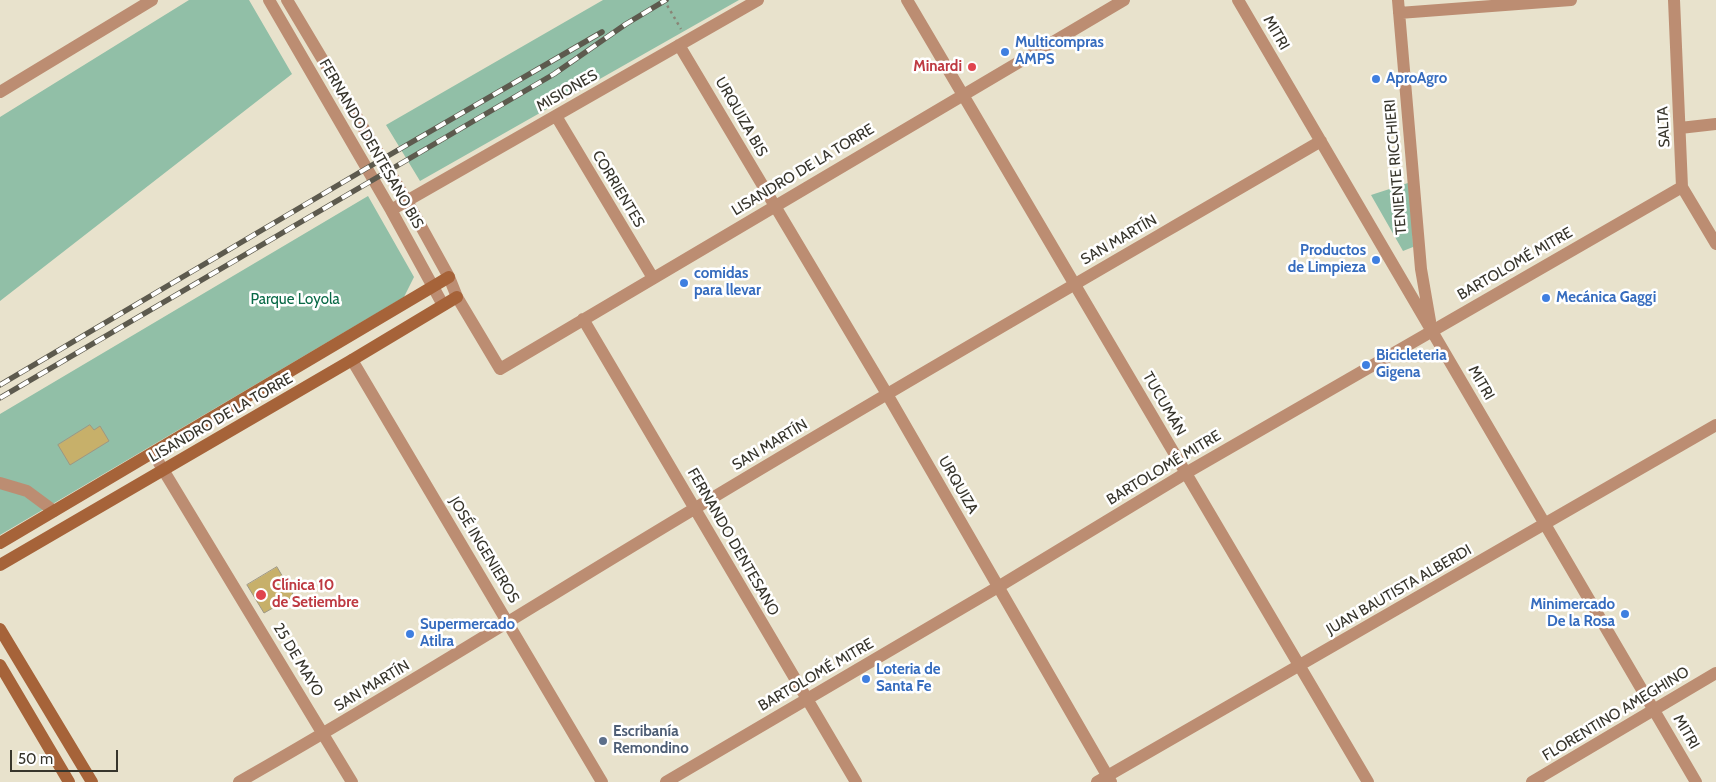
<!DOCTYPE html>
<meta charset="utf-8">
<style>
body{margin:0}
#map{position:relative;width:1716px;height:782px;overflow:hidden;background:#e8e2cc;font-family:Cabin,sans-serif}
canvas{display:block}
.scale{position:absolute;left:10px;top:750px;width:108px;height:22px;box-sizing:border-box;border:2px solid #37352c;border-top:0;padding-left:6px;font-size:15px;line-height:18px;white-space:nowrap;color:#37352c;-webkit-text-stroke:4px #fff;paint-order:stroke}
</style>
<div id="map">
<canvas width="1716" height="782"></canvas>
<div class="scale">50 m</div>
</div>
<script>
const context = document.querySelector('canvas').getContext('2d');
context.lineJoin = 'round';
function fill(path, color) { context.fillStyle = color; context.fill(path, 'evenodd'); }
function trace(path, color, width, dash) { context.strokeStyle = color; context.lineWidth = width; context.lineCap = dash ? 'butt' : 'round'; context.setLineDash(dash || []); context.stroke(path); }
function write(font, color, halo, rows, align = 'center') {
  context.font = font + ' Cabin,sans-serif'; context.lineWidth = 5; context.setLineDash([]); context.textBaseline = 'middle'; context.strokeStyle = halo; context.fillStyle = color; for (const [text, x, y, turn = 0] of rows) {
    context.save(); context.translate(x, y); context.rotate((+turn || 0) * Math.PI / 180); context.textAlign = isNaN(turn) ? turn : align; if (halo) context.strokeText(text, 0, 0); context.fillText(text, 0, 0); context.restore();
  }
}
fill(new Path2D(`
 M189 0H249L292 74 0 301V117Z
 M603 0H739L420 181 386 125Z
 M1411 182 1413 247 1403 251 1371 195Z
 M368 196 414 277 404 297 0 535V414Z`), '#91bfa7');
const building = new Path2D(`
 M90 425 94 430 100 426 109 441 70 465 58 445Z
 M277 567 294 596 264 613 247 585Z`);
fill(building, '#c7b06a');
trace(building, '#9e9783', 1);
trace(new Path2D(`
 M664 0 681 29`), '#898576', 2.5, [2.5, 4]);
trace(new Path2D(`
 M269 0 391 210 443 305
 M287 0 407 201 449 277 457 297 500 369 1124 0
 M907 0 1368 782
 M1238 0 1696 782
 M1398 0 1421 269 1430 321
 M1674 0 1682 187 1716 244
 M1399 13 1571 0
 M679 45 887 394 1111 782
 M0 92 152 0
 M556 116 653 278
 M1680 128 1716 124
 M391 210 758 0
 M583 319 856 782
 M352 360 602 782
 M153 453 352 782
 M0 483 27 491 54 511
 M239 782C393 695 542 600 694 509 901 384 1112 263 1321 141
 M666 782 998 587 1186 473 1682 187
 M1097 782 1716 425
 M1532 782 1716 673`), '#bc8d72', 12);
trace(new Path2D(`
 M0 543 449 277
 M0 565 352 360 457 297
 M0 629 92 782
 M0 665 69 782`), '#a66339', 12);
const rail = new Path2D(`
 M0 385 367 168 602 32
 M0 398 554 74 626 24 666 0`);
trace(rail, '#5d5a4e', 5.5);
trace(rail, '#fff', 4, [11]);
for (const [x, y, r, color] of [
 [1005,52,5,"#3f7fe0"],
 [972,67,5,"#e0444e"],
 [1376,79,5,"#3f7fe0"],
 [1376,260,5,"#3f7fe0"],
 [684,283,5,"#3f7fe0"],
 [1546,298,5,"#3f7fe0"],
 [1366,365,5,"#3f7fe0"],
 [261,595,6,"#e0444e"],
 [1625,614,5,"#3f7fe0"],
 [410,634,5,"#3f7fe0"],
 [866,679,5,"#3f7fe0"],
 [603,741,5,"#5c6f8a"]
]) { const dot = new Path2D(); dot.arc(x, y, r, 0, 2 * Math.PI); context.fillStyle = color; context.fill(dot); trace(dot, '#fff', 2); }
write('15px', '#37352c', '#fff', [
 ["MITRI",1276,33,60],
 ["MISIONES",567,91,-30],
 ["URQUIZA BIS",741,117,60],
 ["SALTA",1664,127,-93],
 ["FERNANDO DENTESANO BIS",371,144,60],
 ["TENIENTE RICCHIERI",1396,167,-95],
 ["LISANDRO DE LA TORRE",803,170,-31],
 ["CORRIENTES",618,189,59],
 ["SAN MARTÍN",1119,240,-30],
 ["BARTOLOMÉ MITRE",1515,264,-30],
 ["MITRI",1481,383,60],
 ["TUCUMÁN",1164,404,60],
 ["LISANDRO DE LA TORRE",221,418,-30],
 ["SAN MARTÍN",770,445,-31],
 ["BARTOLOMÉ MITRE",1164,468,-31],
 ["URQUIZA",958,485,60],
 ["FERNANDO DENTESANO",733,542,60],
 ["JOSÉ INGENIEROS",484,550,59],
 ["JUAN BAUTISTA ALBERDI",1399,590,-30],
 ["25 DE MAYO",298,660,59],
 ["BARTOLOMÉ MITRE",816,675,-30],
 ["SAN MARTÍN",372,686,-31],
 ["FLORENTINO AMEGHINO",1616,714,-31],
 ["MITRI",1686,732,60]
]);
write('bold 15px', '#366cbe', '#fff', [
 ["Multicompras",1015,43],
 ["AMPS",1015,60],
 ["AproAgro",1386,79],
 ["Productos",1366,251,"right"],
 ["de Limpieza",1366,268,"right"],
 ["comidas",694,274],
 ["para llevar",694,291],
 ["Mecánica Gaggi",1556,298],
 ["Bicicleteria",1376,356],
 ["Gigena",1376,373],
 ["Minimercado",1615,605,"right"],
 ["De la Rosa",1615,622,"right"],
 ["Supermercado",420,625],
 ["Atilra",420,642],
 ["Loteria de",876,670],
 ["Santa Fe",876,687]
], 'left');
write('bold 15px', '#be3a42', '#fff', [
 ["Minardi",962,67],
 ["Clínica 10",272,586,"left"],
 ["de Setiembre",272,603,"left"]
], 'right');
write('15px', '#086946', '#fff', [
 ["Parque Loyola",295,300]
]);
write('bold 15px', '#4e5e75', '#fff', [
 ["Escribanía",613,732],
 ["Remondino",613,749]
], 'left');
</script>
